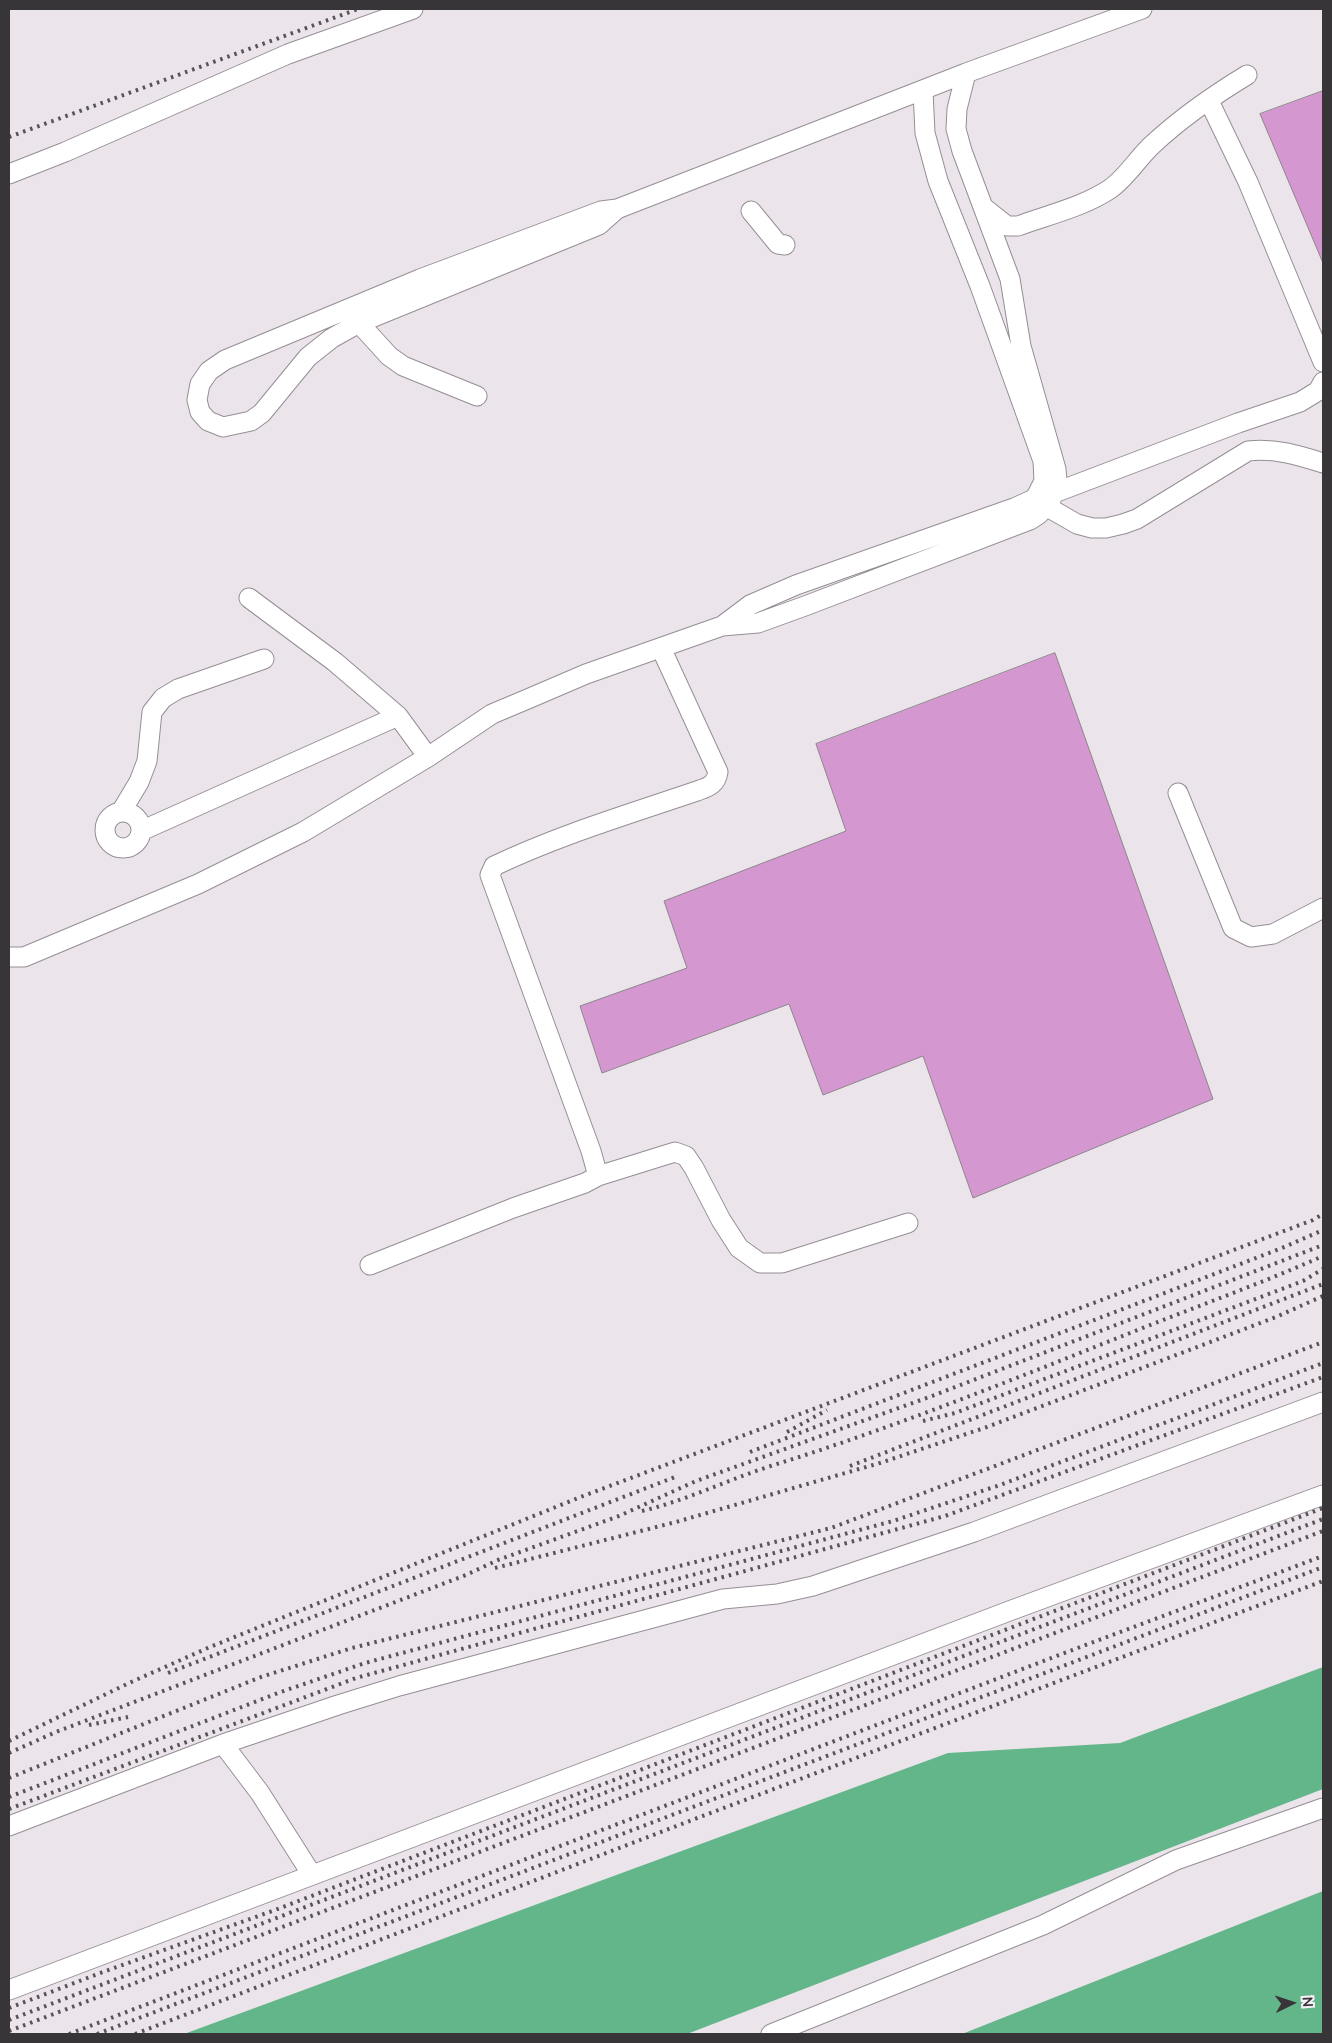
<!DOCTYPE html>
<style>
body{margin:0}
#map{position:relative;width:1332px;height:2043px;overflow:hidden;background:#ece4eb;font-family:"Nunito Sans",sans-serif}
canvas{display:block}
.frame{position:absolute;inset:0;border:10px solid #383538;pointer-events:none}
.north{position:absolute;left:1267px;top:1978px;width:50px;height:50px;-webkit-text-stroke:4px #f9f1f8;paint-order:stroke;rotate:86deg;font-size:14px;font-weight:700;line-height:20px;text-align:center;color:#383538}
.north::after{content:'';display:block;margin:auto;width:18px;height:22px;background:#383538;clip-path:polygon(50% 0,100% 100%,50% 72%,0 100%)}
</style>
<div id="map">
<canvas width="1332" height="2043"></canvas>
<div class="frame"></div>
<div class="north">N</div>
</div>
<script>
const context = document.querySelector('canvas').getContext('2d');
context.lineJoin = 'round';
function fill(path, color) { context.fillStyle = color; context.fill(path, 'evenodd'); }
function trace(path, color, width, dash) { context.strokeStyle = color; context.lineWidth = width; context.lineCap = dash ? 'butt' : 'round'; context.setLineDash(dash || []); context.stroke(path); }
fill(new Path2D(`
 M1323 1667V1789L687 2034H184L948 1753 1120 1743Z
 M1323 1891V2034H962Z`), '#63b689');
const building = new Path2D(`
 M1323 91V263L1260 114Z
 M1055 653 1213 1099 973 1198 923 1056 823 1095 789 1004 602 1073 580 1006 687 968 664 901 846 831 816 744Z`);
fill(building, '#d497d0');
trace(building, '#8d858c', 1);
const minor = new Path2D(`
 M1209 101 1248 182 1323 362
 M9 174 65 152 288 54 413 9
 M983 207 1007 226H1018C1048 215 1083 207 1110 189 1126 178 1138 158 1152 145 1180 119 1214 95 1247 75
 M617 209 599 225 359 323 332 338 308 357 262 413 251 421 223 427 208 421 200 412 197 400 200 384 209 371 225 360 420 279 601 211 617 209 966 73 1142 9
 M751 211 778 244 785 245
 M359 323 389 356 403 366 477 396
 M1045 488 1054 493 1238 423 1300 402 1318 391 1323 382
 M1037 501 1077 524 1092 528H1106L1123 524 1137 519 1248 451C1275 448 1298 455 1323 463
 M249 598 335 662 398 716
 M722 626 750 605 796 585 1014 508 1034 499 1038 493 1044 481 1043 461 980 286 938 181 925 133 923 91
 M1178 793 1233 928 1251 937 1273 934 1323 908
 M121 812 139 782 147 761 152 712 163 698 178 689 264 659
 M105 830a18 18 0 1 1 36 0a18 18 0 1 1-36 0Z
 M141 831 398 716 428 757
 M9 957H24L198 884 303 832 428 757 492 714 530 698 586 674 722 626 758 623 805 606 1030 520 1039 514 1051 500 1057 480 1056 469 1021 346 1010 279 962 151 956 129 957 109 966 73
 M598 1176 675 1152 686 1156 694 1168 721 1220 739 1248 760 1263H782L908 1223
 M370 1265 513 1208 585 1183 598 1176 591 1151 490 875 494 866C559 835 629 814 697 791 708 787 716 785 718 772L661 648
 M223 1744 260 1793 312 1875
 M9 1826 223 1744 338 1705 399 1686 723 1599 777 1594 813 1586 974 1532 1323 1402
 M9 1990 1012 1610 1323 1495
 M771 2034 1043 1925 1176 1860 1323 1808`);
trace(minor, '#958e95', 21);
trace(minor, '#fff', 19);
trace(new Path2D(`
 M9 137 358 9
 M923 1421 955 1413 1303 1281 1323 1269
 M787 1432 827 1410
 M750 1452 1282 1248 1323 1230
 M850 1466 1323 1284
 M642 1511C688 1500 729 1479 774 1465 895 1427 1012 1380 1130 1333 1195 1307 1260 1284 1323 1256
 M495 1568 676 1522 880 1463 987 1427 1276 1317 1323 1296
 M168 1673 675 1477
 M89 1725 128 1717
 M9 1741 129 1683 210 1647 578 1498 1313 1220 1323 1214
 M9 1753 56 1732 466 1575 498 1560 619 1516 696 1481 932 1396 1323 1245
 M9 1778 261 1677 352 1648 831 1528 1323 1342
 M9 1797 278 1693 365 1663 893 1521 1000 1485 1323 1363
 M9 1809 356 1678 945 1516 1323 1377
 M9 2008 103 1972 275 1910 1323 1508
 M9 2020 1323 1519
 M9 2031 1323 1531
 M69 2034 1067 1652 1323 1556
 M97 2034 1323 1567
 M135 2034 700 1817 1323 1581`), '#575357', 4, [2.5, 5]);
</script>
